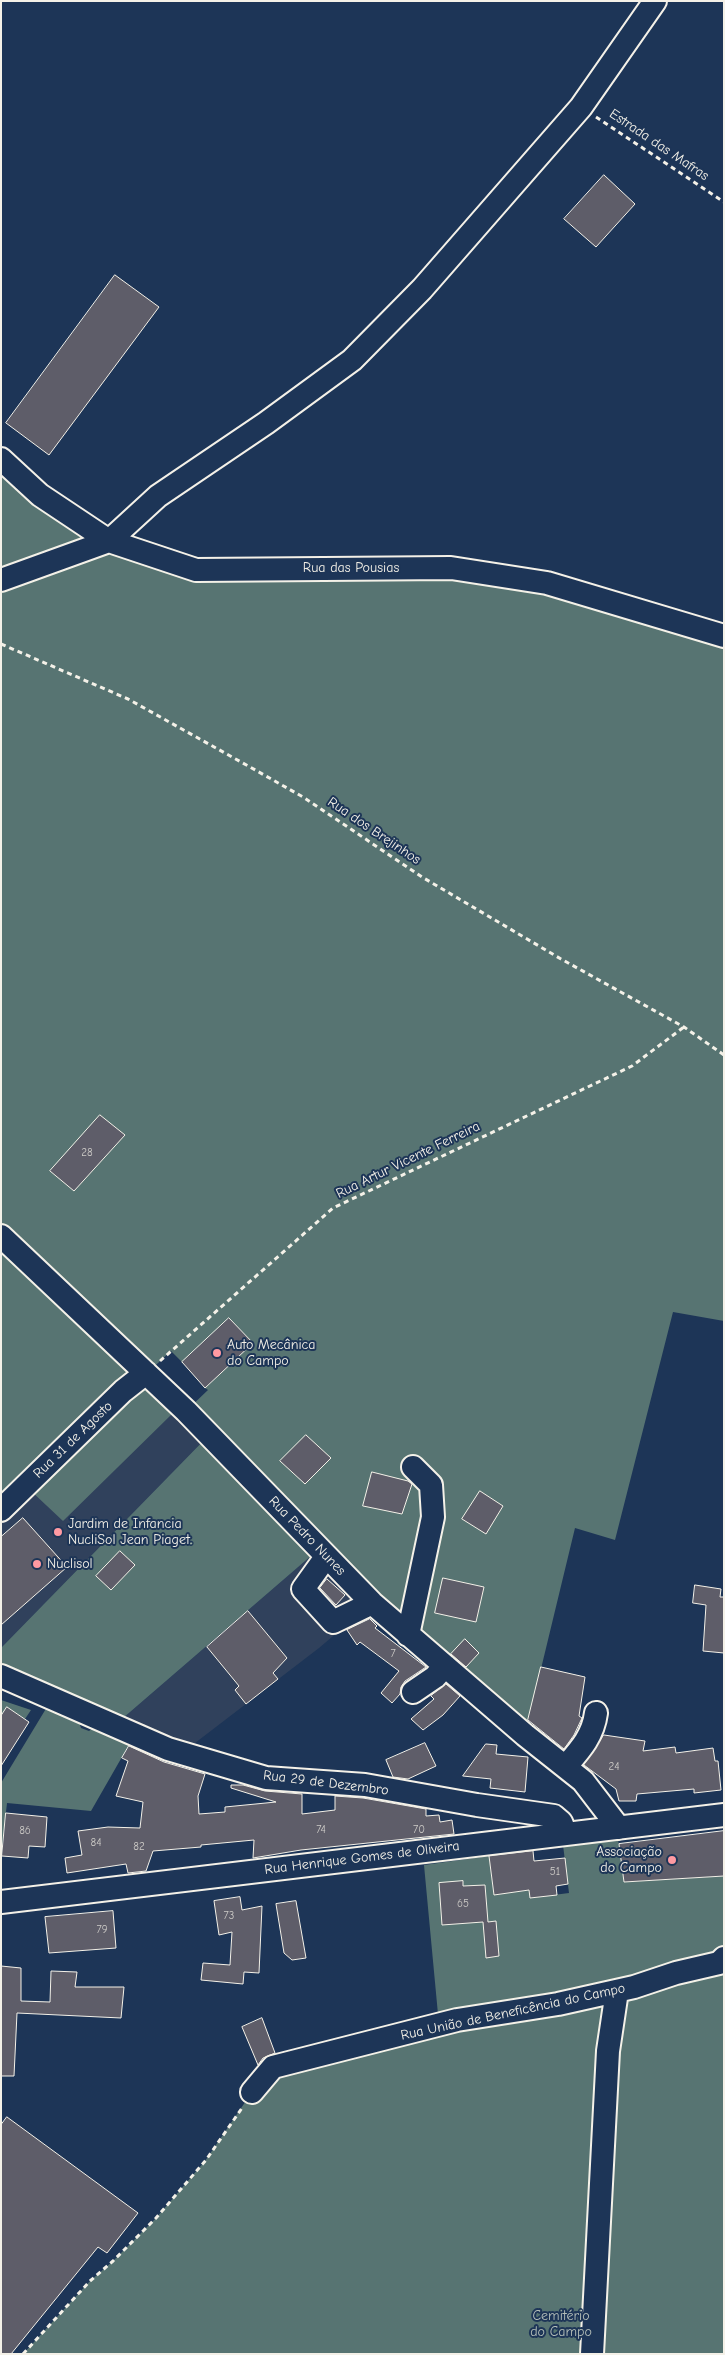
<!DOCTYPE html>
<meta charset="utf-8">
<style>
body{margin:0}
#map{position:relative;width:725px;height:2355px;overflow:hidden;background:#1d3557;font-family:"Comic Neue",sans-serif}
canvas{display:block}
.frame{position:absolute;inset:0;border:2px solid #f4f1e8;pointer-events:none}
</style>
<div id="map">
<canvas width="725" height="2355"></canvas>
<div class="frame"></div>
</div>
<script>
const context = document.querySelector('canvas').getContext('2d');
context.lineJoin = 'round';
function fill(path, color) { context.fillStyle = color; context.fill(path, 'evenodd'); }
function trace(path, color, width, dash) { context.strokeStyle = color; context.lineWidth = width; context.lineCap = dash ? 'butt' : 'round'; context.setLineDash(dash || []); context.stroke(path); }
function write(font, color, halo, rows, align = 'center') {
  context.font = font + ' "Comic Neue",sans-serif'; context.lineWidth = 4; context.setLineDash([]); context.textBaseline = 'middle'; context.strokeStyle = halo; context.fillStyle = color; for (const [text, x, y, turn = 0] of rows) {
    context.save(); context.translate(x, y); context.rotate((+turn || 0) * Math.PI / 180); context.textAlign = isNaN(turn) ? turn : align; if (halo) context.strokeText(text, 0, 0); context.fillText(text, 0, 0); context.restore();
  }
}
fill(new Path2D(`
 M146 1373 209 1435 1 1648V1510Z
 M319 1549 372 1603 319 1648 182 1753 115 1725Z`), '#30415c');
fill(new Path2D(`
 M1 459 134 549 295 569 451 568 724 636V1321L673 1312 615 1540 575 1528 525 1735 319 1549 115 1725 1 1676V1648L209 1435 186 1411 208 1390 205 1388 253 1343 229 1318 182 1362 171 1351 1 1508Z
 M141 1386 172 1414 63 1521 30 1490Z
 M1 1700 31 1710 25 1719 7 1707 1 1716Z
 M47 1707 79 1722 81 1728 89 1731 93 1728 130 1743 91 1811 7 1803 1 1856V1783Z
 M618 1839 624 1882 724 1876V2354H592L615 1996 590 2354H23L90 2281 113 2261 156 2218 205 2161 252 2092 273 2067 439 2025 424 1865 489 1856 494 1894 529 1890 530 1898 569 1893 563 1845Z`), '#577472');
const building = new Path2D(`
 M604 175 635 204 596 247 564 219Z
 M115 275 159 307 49 455 6 423Z
 M100 1115 125 1135 74 1191 50 1171Z
 M229 1318 253 1343 205 1388 182 1362Z
 M306 1435 331 1458 305 1484 280 1461Z
 M372 1472 408 1481 412 1484 402 1514 363 1506Z
 M480 1491 503 1506 486 1534 462 1519Z
 M23 1518 67 1567 1 1625V1537Z
 M120 1551 135 1565 111 1590 96 1576Z
 M443 1578 484 1587 476 1622 435 1613Z
 M327 1579 345 1595 336 1605 320 1588Z
 M695 1585 721 1589 720 1597H724V1653L703 1651 706 1605 693 1603Z
 M248 1611 287 1658 273 1673 278 1679 246 1704 235 1690 239 1686 207 1647Z
 M370 1619 377 1626 375 1628 426 1667 405 1681 401 1687 400 1694 392 1703 381 1693 399 1671 360 1642 357 1645 347 1630Z
 M465 1639 479 1653 466 1667 451 1654Z
 M541 1667 585 1677 579 1716 582 1718 574 1735 564 1749 528 1720Z
 M446 1684 460 1696 443 1715 423 1730 411 1719 434 1699 431 1696Z
 M7 1707 29 1722 1 1766V1716Z
 M604 1735 645 1741 643 1751 675 1747 676 1753 713 1748 715 1761H718L721 1790 694 1793V1789L637 1794 636 1801H619L616 1789 584 1765Z
 M425 1743 436 1766 408 1779 393 1777 386 1760Z
 M486 1744 497 1745 496 1754 528 1757 525 1792 490 1788 491 1779 463 1776Z
 M129 1746 164 1762 205 1774 198 1796 199 1814 225 1812V1807L276 1802 231 1788V1785H243L265 1791 302 1794V1814L335 1810V1796L363 1798 426 1809V1816L439 1815 440 1822 452 1820 454 1834 301 1850 253 1858 254 1840 201 1845V1847L153 1851 146 1871 128 1873 126 1864 67 1873 65 1858 82 1855 78 1831 108 1827 140 1828 143 1802 116 1796 128 1761 122 1758Z
 M6 1813 47 1817 45 1847 29 1846 28 1858 2 1856Z
 M724 1831V1876L624 1882 619 1844Z
 M533 1851 534 1861 565 1858 568 1884 556 1886 557 1895 530 1898 529 1890 494 1895 489 1856Z
 M463 1881V1886L485 1885 488 1922 496 1921 499 1956 486 1958 483 1922 442 1925 439 1883Z
 M240 1897 242 1910 262 1906 259 1973 244 1972 243 1984 201 1980 203 1963 230 1965 232 1932 219 1935 214 1901Z
 M296 1901 306 1958 292 1960 284 1953 276 1904Z
 M113 1911 116 1948 49 1953 45 1917Z
 M1 1966 21 1968V2001L50 2002 51 1971 77 1972 75 1987H124L121 2018 17 2013 14 2076H1Z
 M262 2018 275 2053 263 2058 258 2065 242 2027Z
 M7 2117 138 2213 107 2253 98 2247 11 2354H1V2125Z`);
fill(building, '#5e5d69');
trace(building, '#f4f1e8', 1);
const minor = new Path2D(`
 M1 459 40 495 109 541 196 570 451 568 547 583 724 636
 M1 580 109 541 158 496 266 423 352 360 422 289 581 107 655 1
 M1 1236 186 1411 372 1603 525 1735 583 1781 619 1828
 M1 1510 123 1391 146 1373
 M326 1557 303 1589 333 1622 372 1603
 M408 1635 433 1517 431 1485 413 1467
 M1 1676 168 1749 266 1778 365 1785 477 1805 554 1816 561 1822 566 1834
 M413 1692 435 1677 445 1666
 M566 1766C580 1750 593 1736 596 1713
 M1 1902 724 1815
 M252 2092 273 2067 457 2020 558 2004 634 1987 676 1973 719 1963 724 1958
 M592 2354 608 2051 617 1991`);
trace(minor, '#f4f1e8', 26);
trace(new Path2D(`
 M596 117 724 202
 M1 644 128 699 250 767 303 797 422 877 561 959 684 1027 724 1055
 M160 1361 333 1208 632 1066 684 1027
 M23 2354 90 2281 113 2261 156 2218 206 2160 242 2108`), '#f4f1e8', 3, [5, 4]);
trace(minor, '#1d3557', 22);
for (const [x, y, r, color] of [
 [217,1353,5,"#ff9aa2"],
 [58,1532,5,"#ff9aa2"],
 [37,1564,5,"#ff9aa2"],
 [672,1860,5,"#ff9aa2"]
]) { const dot = new Path2D(); dot.arc(x, y, r, 0, 2 * Math.PI); context.fillStyle = color; context.fill(dot); trace(dot, '#1d3557', 2); }
write('11px', '#ceccc8', null, [
 ["28",87,1153],
 ["7",393,1654],
 ["24",614,1767],
 ["74",321,1830],
 ["70",419,1830],
 ["86",25,1831],
 ["84",96,1843],
 ["82",139,1847],
 ["51",555,1872],
 ["65",463,1904],
 ["73",229,1916],
 ["79",102,1930]
]);
write('14px', '#f4f1e8', '#1d3557', [
 ["Estrada das Mafras",659,145,34],
 ["Rua das Pousias",351,568],
 ["Rua dos Brejinhos",374,831,34],
 ["Rua Artur Vicente Ferreira",408,1160,-26],
 ["Rua 31 de Agosto",73,1440,-44],
 ["Rua Pedro Nunes",307,1536,46],
 ["Rua 29 de Dezembro",326,1783,7],
 ["Rua Henrique Gomes de Oliveira",362,1858,-7],
 ["Rua União de Beneficência do Campo",513,2012,-12]
]);
write('14px', '#f4f1e8', '#1d3557', [
 ["Auto Mecânica",227,1345],
 ["do Campo",227,1361],
 ["Jardim de Infancia",68,1524],
 ["NucliSol Jean Piaget.",68,1540],
 ["Nuclisol",47,1564],
 ["Associação",662,1852,"right"],
 ["do Campo",662,1868,"right"]
], 'left');
write('14px', '#b5bfb9', '#1d3557', [
 ["Cemitério",561,2316],
 ["do Campo",561,2332]
]);
</script>
